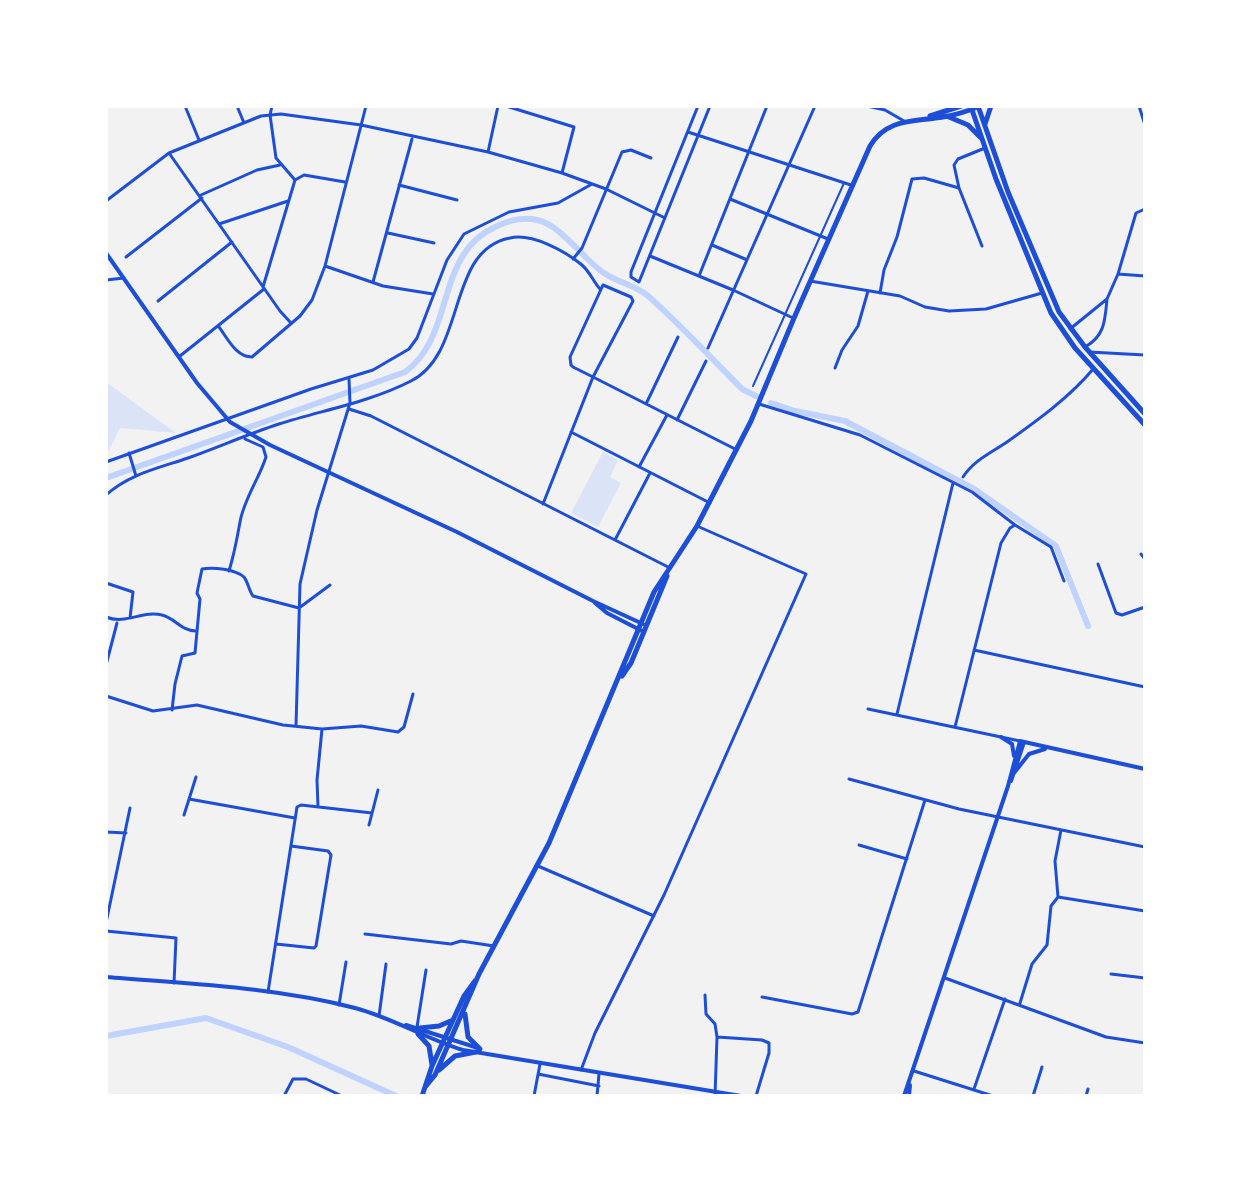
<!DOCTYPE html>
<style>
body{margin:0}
#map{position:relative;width:1251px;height:1202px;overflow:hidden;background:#f2f2f2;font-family:"Space Grotesk",sans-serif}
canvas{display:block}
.frame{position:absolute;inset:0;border:108px solid #fff;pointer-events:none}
</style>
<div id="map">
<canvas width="1251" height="1202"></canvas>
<div class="frame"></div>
</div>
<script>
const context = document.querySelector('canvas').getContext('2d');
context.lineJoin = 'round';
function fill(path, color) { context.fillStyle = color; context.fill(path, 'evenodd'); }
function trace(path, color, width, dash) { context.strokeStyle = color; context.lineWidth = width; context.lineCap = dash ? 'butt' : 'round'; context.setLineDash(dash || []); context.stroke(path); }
fill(new Path2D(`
 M106 382 176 433 120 428 106 456Z
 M603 452 618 460 610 477 621 483 598 527 571 513Z`), '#dbe4f7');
trace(new Path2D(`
 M771 403 795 411 845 421 974 489 1056 546 1088 626
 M106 478 405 372C444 344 440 291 464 254 477 232 512 214 537 220 560 224 584 260 604 273 617 282 634 285 647 295 680 324 711 358 742 389L756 396
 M106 1036 206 1018 288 1047 396 1096`), '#bfd3fe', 6);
trace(new Path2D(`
 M753 386 844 183`), '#1d4ed8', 2);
trace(new Path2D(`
 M185 106 199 140
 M237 106 244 123
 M272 106 270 115 276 158 295 180
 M506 106 574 127 562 173
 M698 106 631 272V277L639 282 710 106
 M867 106 885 110 904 121
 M1139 106 1145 125
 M688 132 851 185
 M488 152 498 106
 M169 153 280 311 291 323
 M295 180 304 175 345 182
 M399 185 457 200
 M201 195 257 170 280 165
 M730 199 828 239
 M106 201 169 153 261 116 281 114 361 125 488 152 562 173 606 189 665 218
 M219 224 288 201
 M388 233 434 243
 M712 245 745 259
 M982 246 959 188 954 165 958 159 985 148
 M650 256 733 290 793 318
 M126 257 202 198
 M573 259 582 248 622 152 631 150 651 158
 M325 266 383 286 433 294
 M1118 274 1145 276
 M699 276 767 106
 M106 280 124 278
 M810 281 900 296 925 307 949 311 986 309 1042 293
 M373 282 412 139
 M263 287 295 180
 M880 293 884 270 897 237 912 179 924 178 959 188
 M158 301 232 242
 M219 327C228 339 236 357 252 357L300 316 312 300 325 266 366 106
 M1070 329 1107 299 1118 274 1136 213 1145 209
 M1085 347C1105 336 1105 320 1107 299
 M708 348 815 106
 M1089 352 1145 355
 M180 356 264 289
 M835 368 842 350 858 326 868 291
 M646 404 678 337
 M759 404 860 435 972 492 1015 525 1051 547 1064 581
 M349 409 371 416 670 568
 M677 420 706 361
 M571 432 710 503
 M129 453 136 476
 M106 462 311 389 373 370 409 349 417 338 447 260 464 234 509 212 558 203 592 184
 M639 467 667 415
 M963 477C974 460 991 453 1007 442 1038 420 1070 397 1094 368
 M106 495C129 474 159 468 188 458 219 447 248 434 279 424 323 410 370 402 411 381 467 353 446 250 510 238 532 233 565 251 582 265 590 272 593 281 600 289
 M543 504 593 377 633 301 631 297 603 285 570 357 571 365 573 367 593 377 737 450
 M615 540 650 473
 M1141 554 1145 559
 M1098 564 1116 613 1122 615 1145 607
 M229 571C234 555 237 539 240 522 244 499 259 479 266 457L263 447 245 439
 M106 583 133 592 130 618
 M106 617C126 625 143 610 162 615 175 618 181 631 196 631
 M974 650 1145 687
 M106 665 117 623
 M106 696 153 711 197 705 283 725 322 729 361 726 398 732 404 727 413 694
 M868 709 1020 741
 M172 710 175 684 182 656 195 653 200 599 197 593 202 569C213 567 235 569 244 577 248 582 249 591 253 596L299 608 330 585
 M897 714 953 483
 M296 726 300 584 317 510 350 403 349 379
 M955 727 1001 543 1010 528 1015 525
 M849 779 959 809 1145 847
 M189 799 295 818
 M318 807 317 780 322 729
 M184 815 196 777
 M369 825 378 790
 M1061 830 1055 861 1058 897 1145 911
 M106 832 126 833
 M859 845 907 859
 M538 866 654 916
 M106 923 130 808
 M106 931 176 938 174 983
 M365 934 451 944 461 941 494 946
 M276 944 314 948 316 946 331 855 328 851 291 846
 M1111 974 1145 978
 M945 978 1106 1037 1145 1043
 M268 992 297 807 301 805 372 813
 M705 995 706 1014 715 1024 717 1037 715 1096
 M762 997 852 1014 858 1012 925 800
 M1020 1003 1032 964 1047 945 1051 906 1058 897
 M339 1005 346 962
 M379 1016 386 964
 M417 1027 426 970
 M717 1037 762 1040 769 1043V1053L756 1096
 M581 1070 595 1033 664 895 806 574 697 526
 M914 1071 993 1096
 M538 1074 599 1086
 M974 1089 1005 999
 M284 1096 293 1079H306L342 1096
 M534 1096 540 1064
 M597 1096 599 1074
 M1033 1096 1042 1067
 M1086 1096 1088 1089`), '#1d4ed8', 3);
trace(new Path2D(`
 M1001 737 1012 744 1014 756
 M1014 773 1029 754 1045 749
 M1011 781 1024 742
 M904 1096 1008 786 1020 741 1145 769
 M909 1096 910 1085`), '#1d4ed8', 4);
trace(new Path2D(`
 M106 253 197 383 230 422 270 445 457 532 593 601 643 624
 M595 603 607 613 644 632
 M106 977C189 984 274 987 355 1008 393 1018 426 1039 463 1050L741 1096
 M406 1025 478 1048`), '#1d4ed8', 4);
trace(new Path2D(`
 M978 106 1008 192 1059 312 1085 347 1145 414
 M971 107 996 179 1051 313 1075 348 1145 425
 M930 116 961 106
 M949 117 968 125 980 137
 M985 124 991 106
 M622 676 631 663 667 576
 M465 1014 468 1037 480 1049
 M420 1028 439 1026 453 1020
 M418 1034 429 1046 432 1065
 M439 1070 455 1056 476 1052
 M426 1086 435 1075 479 974 549 843 654 592 697 526 751 421 794 318 870 146C887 118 914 122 943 117 956 115 968 111 980 106
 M422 1096 432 1066 464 996 475 981`), '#1d4ed8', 5);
</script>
